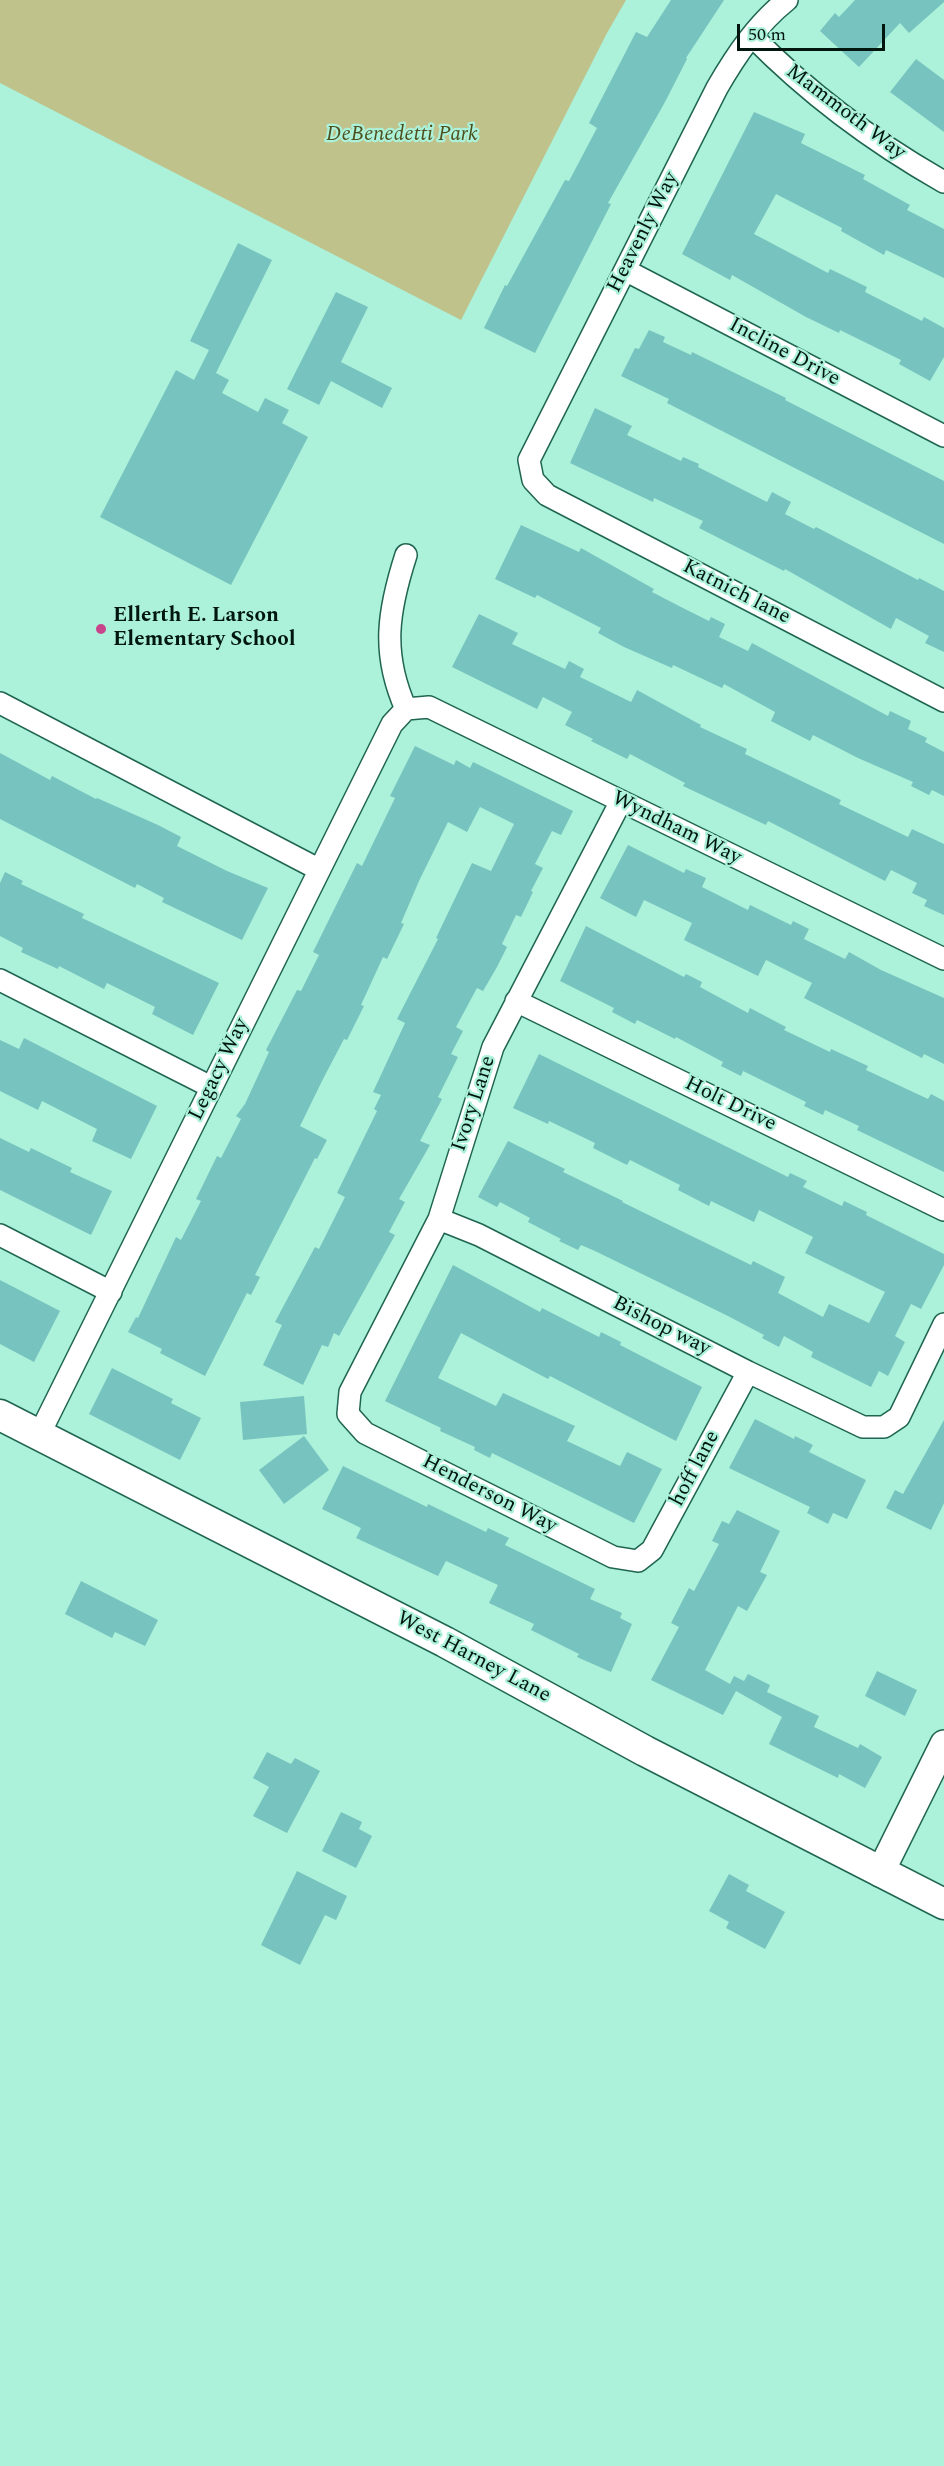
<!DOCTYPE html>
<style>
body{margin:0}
#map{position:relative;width:944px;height:2466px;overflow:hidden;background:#acf1d9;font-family:Spectral,serif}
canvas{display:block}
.scale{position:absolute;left:737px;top:24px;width:148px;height:27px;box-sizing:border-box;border:3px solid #00160e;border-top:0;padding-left:8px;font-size:18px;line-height:21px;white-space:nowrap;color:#00160e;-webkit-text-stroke:4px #acf1d9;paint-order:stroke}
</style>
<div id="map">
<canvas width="944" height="2466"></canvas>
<div class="scale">50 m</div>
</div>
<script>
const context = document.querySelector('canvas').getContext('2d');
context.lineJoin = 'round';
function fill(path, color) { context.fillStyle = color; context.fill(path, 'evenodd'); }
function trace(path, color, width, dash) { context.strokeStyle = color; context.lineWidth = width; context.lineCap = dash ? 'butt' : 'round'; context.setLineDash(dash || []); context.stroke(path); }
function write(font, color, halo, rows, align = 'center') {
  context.font = font + ' Spectral,serif'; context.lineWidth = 4.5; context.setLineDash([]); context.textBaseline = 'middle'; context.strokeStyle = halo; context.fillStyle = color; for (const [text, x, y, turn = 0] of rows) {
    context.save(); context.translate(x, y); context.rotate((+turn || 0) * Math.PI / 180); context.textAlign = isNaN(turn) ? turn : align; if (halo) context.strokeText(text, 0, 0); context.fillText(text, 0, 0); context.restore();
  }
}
fill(new Path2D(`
 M0 0H626L607 33 461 320 0 83Z`), '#bfc28a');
fill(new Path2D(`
 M671 0H724L686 58 687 59 665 102 608 203 611 204 535 353 484 328 505 285 507 286 565 180 569 181 597 128 589 123 636 32 647 37Z
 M855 0H944V2L909 33 900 23 859 67 820 31 835 13 839 17Z
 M916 59 944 80V132L890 92Z
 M754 112 805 134 801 143 865 175 863 179 910 205 907 210 944 229V278L886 250 884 255 841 231 842 228 776 194 754 234 828 273 830 269 867 287 865 292 922 321 924 317 944 328V357L930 381 899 364 901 360 840 330 839 333 806 317 732 275 730 280 682 254Z
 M238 243 272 260 216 373 229 380 222 393 258 412 265 398 289 410 282 423 308 437 231 585 100 517 176 370 194 380 209 350 190 341Z
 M336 292 368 307 341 362 392 388 382 408 331 381 319 405 287 389Z
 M649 330 665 337 663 342 691 355 692 352 786 398 785 400 944 481V544L667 403 669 399 621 376 635 348 639 349Z
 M595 408 632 426 627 435 681 461 683 457 699 464 698 467 767 502 772 492 791 502 785 514 814 529 816 527 918 580 919 578 944 591V652L925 643 929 636 896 618 891 629 785 569 784 571 699 528 703 521 654 498 653 502 570 463Z
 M521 525 579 552 581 548 654 589 652 592 679 606 709 621 711 617 725 624 719 637 748 651 752 643 888 716 890 711 911 721 908 729 927 738 925 742 944 752V796L932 790 929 795 911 786 913 782 858 758 813 735 810 741 771 721 775 712 724 684 722 688 673 665 672 668 624 647 598 633 601 628 537 595 535 598 495 579Z
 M479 614 518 633 512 644 565 669 569 661 584 669 580 677 631 702 637 690 701 725 700 727 747 749 745 754 841 800 839 804 908 837 912 829 944 844V915L924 906 927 900 912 893 917 883 891 870 885 881 768 821 766 825 683 786 685 783 630 754 627 759 591 741 593 739 565 725 572 712 543 697 537 709 452 667Z
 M415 746 454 765 456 760 470 768 473 762 573 811 561 835 552 831 535 864 543 868 531 891 533 892 521 917 516 915 502 944 507 947 497 967 483 991 477 988 456 1027 463 1031 451 1054 458 1057 438 1097 442 1099 420 1141 430 1145 399 1199 405 1202 389 1232 395 1235 339 1336 334 1333 328 1347 322 1345 303 1385 263 1365 282 1325 275 1322 315 1247 319 1249 345 1197 337 1193 377 1111 374 1109 381 1095 373 1092 405 1023 397 1019 438 939 436 938 459 890 472 863 491 871 514 824 480 807 467 832 448 822 419 881 401 923 404 924 387 959 383 957 361 1005 364 1006 347 1040 344 1039 323 1079 300 1126 327 1140 317 1159 315 1158 255 1275 260 1277 251 1295 247 1293 205 1376 160 1353 162 1349 128 1332 136 1317 138 1318 176 1237 181 1240 201 1201 196 1199 217 1156 221 1158 241 1119 236 1116 245 1104 269 1052 266 1050 297 990 301 991 319 955 313 952 357 863 362 866 395 798 390 796Z
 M0 753 50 780 52 776 96 799 97 798 158 825 181 837 177 846 227 871 268 888 242 940 162 902 164 898 137 884 135 888 0 819Z
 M628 845 684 873 686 869 706 878 702 887 748 910 750 905 791 925 793 921 809 929 804 939 845 959 849 952 881 970 944 998V1064L924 1054 922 1058 804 998 812 983 766 960 758 976 684 940 692 923 644 900 636 917 600 898Z
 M5 872 23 881 21 884 84 914 82 918 219 983 193 1035 152 1014 155 1007 107 983 104 989 59 966 58 969 21 952 23 948 0 936V883Z
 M586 926 684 977 686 974 702 982 700 987 748 1013 750 1008 786 1027 784 1030 830 1052 831 1049 868 1066 866 1070 928 1099 931 1094 944 1101V1172L857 1130 859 1126 825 1110 823 1115 804 1106 806 1102 743 1071 741 1076 721 1066 723 1062 676 1037 675 1039 637 1020 635 1024 612 1012 614 1008 560 981Z
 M24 1038 157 1106 131 1159 92 1141 97 1129 42 1101 38 1110 0 1091V1040L19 1049Z
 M539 1054 788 1177 790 1173 807 1181 803 1187 842 1206 844 1201 867 1212 866 1215 944 1254V1265L921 1309 911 1304 895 1336 905 1342 888 1376 879 1371 871 1387 811 1357 813 1352 784 1336 779 1347 762 1338 764 1335 726 1315 595 1251 581 1245 578 1250 559 1241 561 1239 528 1222 530 1218 500 1202 497 1207 478 1197 508 1141 565 1169 563 1172 623 1201 622 1202 751 1265 753 1261 785 1277 778 1293 823 1317 829 1304 869 1323 885 1292 805 1253 813 1237 759 1210 754 1222 711 1201 709 1206 678 1190 680 1185 630 1160 627 1165 593 1148 595 1143 549 1121 548 1124 513 1108Z
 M0 1138 29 1152 31 1148 72 1168 70 1172 112 1191 91 1235 0 1190Z
 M453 1265 540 1312 542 1308 599 1337 601 1332 621 1342 620 1345 702 1387 676 1441 550 1376 548 1379 461 1333 438 1378 496 1406 503 1393 575 1426 567 1441 620 1466 627 1452 662 1469 634 1523 492 1453 490 1458 474 1450 475 1447 440 1431 441 1428 385 1401Z
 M0 1280 60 1311 34 1362 0 1344Z
 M112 1368 173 1399 171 1403 201 1418 180 1460 89 1414Z
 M304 1396 307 1434 243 1440 240 1402Z
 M755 1419 794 1439 795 1436 813 1445 809 1452 866 1480 847 1519 833 1513 828 1524 807 1513 810 1507 729 1468Z
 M944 1420V1503L931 1530 886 1508 895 1490 903 1494Z
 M304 1436 329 1470 284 1504 259 1470Z
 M343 1466 427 1507 428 1504 486 1532 488 1528 509 1538 505 1545 595 1589 590 1599 622 1613 620 1618 632 1624 611 1672 577 1657 579 1654 531 1630 534 1624 489 1603 498 1585 446 1561 438 1576 356 1538 361 1528 322 1509Z
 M737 1510 780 1531 760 1572 767 1575 747 1611 738 1606 705 1670 730 1684 734 1676 744 1681 748 1674 770 1685 767 1692 819 1716 814 1727 858 1748 860 1744 882 1757 865 1788 839 1774 838 1778 769 1744 782 1717 736 1691 723 1715 651 1680 679 1627 671 1623 689 1588 694 1591 719 1544 712 1541 722 1521 729 1524Z
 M81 1581 158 1620 145 1646 115 1632 112 1638 65 1614Z
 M877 1671 917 1690 905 1716 865 1696Z
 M267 1752 291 1764 295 1758 320 1771 287 1833 253 1816 269 1787 253 1778Z
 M341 1812 362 1822 359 1829 372 1836 356 1868 322 1851Z
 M297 1871 347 1896 336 1920 325 1915 300 1965 261 1945Z
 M729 1874 749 1885 746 1891 785 1912 765 1949 726 1928 729 1922 709 1911Z`), '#77c3bf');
const minor = new Path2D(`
 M787 0C757 24 736 55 717 88L529 460 533 480 547 495 944 701
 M752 36C808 93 875 143 944 182
 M625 270 944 436
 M406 555C388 611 381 653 406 709
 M0 703 318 869
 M406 709 429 707 944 959
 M621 801 493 1047 439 1219 350 1392 348 1414 365 1433 613 1557 638 1561 652 1550 748 1372
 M0 980 211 1087
 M516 1001 944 1210
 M439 1219 479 1235 748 1372 863 1427H884L899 1417 944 1324
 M0 1235 111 1292
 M39 1435 392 724 406 709`);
const tertiary = new Path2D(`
 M880 1873 944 1744`);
const secondary = new Path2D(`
 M0 1415 445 1642 645 1751 944 1904`);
trace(minor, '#1f6551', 24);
trace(tertiary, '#1f6551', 30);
trace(secondary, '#1f6551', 33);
trace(minor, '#fff', 21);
trace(tertiary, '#fff', 27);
trace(secondary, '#fff', 30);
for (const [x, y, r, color] of [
 [101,629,6,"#c8458b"]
]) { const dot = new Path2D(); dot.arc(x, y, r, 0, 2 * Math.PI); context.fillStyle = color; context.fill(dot); trace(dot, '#acf1d9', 2); }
write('21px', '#00160e', '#acf1d9', [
 ["Mammoth Way",845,113,37],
 ["Heavenly Way",644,233,-63],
 ["Incline Drive",784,353,28],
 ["Katnich lane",736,593,27],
 ["Wyndham Way",676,829,26],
 ["Legacy Way",220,1070,-64],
 ["Ivory Lane",475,1104,-72],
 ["Holt Drive",730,1105,26],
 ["Bishop way",661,1327,27],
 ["hoff lane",696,1469,-62],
 ["Henderson Way",489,1495,27],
 ["West Harney Lane",473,1658,28]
]);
write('italic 21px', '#4d4f1c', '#acf1d9', [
 ["DeBenedetti Park",402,136]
]);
write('bold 21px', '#00160e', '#acf1d9', [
 ["Ellerth E. Larson",113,617],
 ["Elementary School",113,641]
], 'left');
</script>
